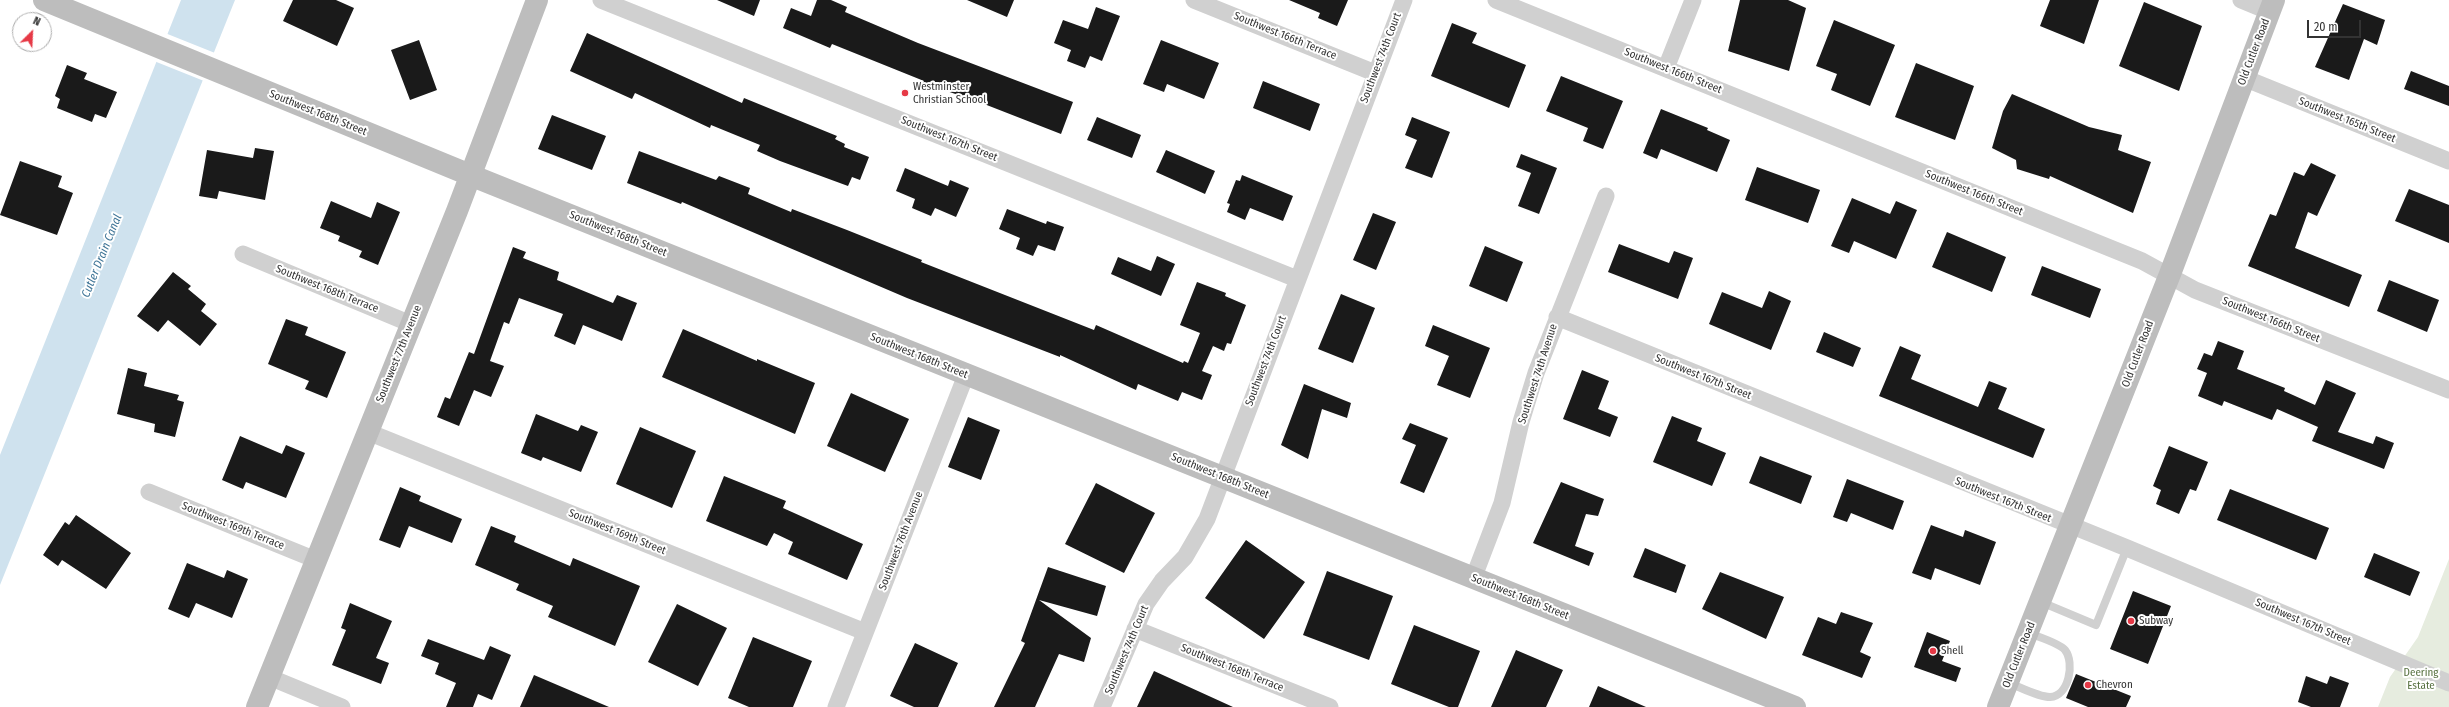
<!DOCTYPE html>
<style>
body{margin:0}
#map{position:relative;width:2449px;height:707px;overflow:hidden;background:#fff;font-family:"Fira Sans Condensed",sans-serif}
canvas{display:block}
.north{position:absolute;left:12px;top:12px;width:40px;height:40px;box-sizing:border-box;background:#fff;border:1px solid #adadad;border-radius:50%;rotate:24deg;font-size:11px;font-weight:700;line-height:16px;text-align:center;color:#333}
.north::after{content:'';display:block;margin:auto;width:14px;height:18px;background:#e63946;clip-path:polygon(50% 0,100% 100%,50% 72%,0 100%)}
.scale{position:absolute;left:2307px;top:20px;width:54px;height:18px;box-sizing:border-box;border:2px solid #333;border-top:0;padding-left:5px;font-size:12px;line-height:14px;white-space:nowrap;color:#333;-webkit-text-stroke:3px #fff;paint-order:stroke}
</style>
<div id="map">
<canvas width="2449" height="707"></canvas>
<div class="north">N</div>
<div class="scale">20 m</div>
</div>
<script>
const context = document.querySelector('canvas').getContext('2d');
context.lineJoin = 'round';
function fill(path, color) { context.fillStyle = color; context.fill(path, 'evenodd'); }
function trace(path, color, width, dash) { context.strokeStyle = color; context.lineWidth = width; context.lineCap = dash ? 'butt' : 'round'; context.setLineDash(dash || []); context.stroke(path); }
function write(font, color, halo, rows, align = 'center') {
  context.font = font + ' "Fira Sans Condensed",sans-serif'; context.lineWidth = 4; context.setLineDash([]); context.textBaseline = 'middle'; context.strokeStyle = halo; context.fillStyle = color; for (const [text, x, y, turn = 0] of rows) {
    context.save(); context.translate(x, y); context.rotate((+turn || 0) * Math.PI / 180); context.textAlign = isNaN(turn) ? turn : align; if (halo) context.strokeText(text, 0, 0); context.fillText(text, 0, 0); context.restore();
  }
}
fill(new Path2D(`
 M2449 559V707H2378L2390 677 2418 637Z`), '#e6ecdf');
fill(new Path2D(`
 M181 0H235L0 585V455Z`), '#cfe2ee');
fill(new Path2D(`
 M165 33 215 53 204 81 154 61Z`), '#fff');
fill(new Path2D(`
 M293 0H336L354 8 337 46 283 21Z
 M717 0H760L754 16Z
 M817 0H831L847 7 845 12 918 43 1073 102 1061 134 979 102 923 83 924 81 832 44 830 48 783 28 791 8 811 16Z
 M967 0H1014L1007 17Z
 M1289 0H1348L1337 26 1318 18 1320 13Z
 M1740 0H1788L1806 8 1789 71 1728 51Z
 M2050 0H2099L2084 44 2040 26Z
 M2144 2 2202 26 2179 91 2119 66Z
 M2343 4 2385 20 2377 45 2364 39 2349 80 2315 67Z
 M1096 7 1120 16 1102 61 1090 56 1085 68 1067 61 1071 50 1054 43 1063 20 1088 29Z
 M1834 20 1895 45 1870 106 1831 90 1837 74 1816 66Z
 M1452 23 1477 33 1472 43 1526 65 1509 108 1431 76Z
 M587 33 742 103 744 98 837 136 835 139 845 144 844 147 869 157 860 180 852 177 848 186 780 161 757 151 760 145 711 125 710 128 635 93 632 99 570 71Z
 M419 40 437 90 410 100 391 50Z
 M1161 40 1219 63 1204 99 1167 84 1164 92 1143 84Z
 M1916 63 1974 86 1955 140 1895 117Z
 M67 65 87 73 84 79 117 92 106 118 95 114 92 122 57 108 60 99 55 96Z
 M2411 71 2449 86V106L2404 89Z
 M1561 76 1623 101 1603 149 1583 141 1588 128 1546 111Z
 M1263 81 1320 104 1310 131 1253 108Z
 M2012 94 2089 127 2122 135 2118 150 2151 162 2133 213 2050 176 2049 179 2017 169 2016 160 1992 148 2003 111Z
 M1661 109 1708 128 1707 130 1730 140 1717 172 1661 149 1657 159 1643 153Z
 M552 115 606 136 592 170 538 149Z
 M1097 117 1141 135 1132 158 1087 140Z
 M1412 117 1450 132 1432 178 1405 168 1417 140 1405 135Z
 M255 148 274 151 265 200 219 191 217 199 199 196 207 150 253 158Z
 M1166 150 1215 171 1205 194 1156 172Z
 M639 151 716 180 719 176 750 188 748 194 791 212 792 209 847 230 922 260 921 262 1094 330 1096 325 1183 363 1184 361 1188 363 1200 333 1180 325 1197 282 1226 293 1225 296 1246 305 1231 344 1227 343 1224 351 1213 346 1202 371 1212 375 1202 400 1182 392 1178 401 1138 384 1136 390 1060 355V357L907 298 682 202 681 204 627 183Z
 M1521 154 1557 168 1539 214 1518 206 1531 173 1516 167Z
 M20 161 62 176 58 187 73 193 57 235 0 215Z
 M2311 163 2336 175 2317 216 2308 212 2295 248 2362 275 2349 307 2248 266 2270 214 2276 216 2294 172 2304 176Z
 M1757 167 1820 190 1808 223 1745 200Z
 M905 168 948 186 950 180 969 188 956 217 935 208 931 216 912 208 915 199 896 191Z
 M1242 175 1293 196 1283 221 1250 208 1245 220 1227 212 1230 204 1227 203 1236 180 1240 181Z
 M2409 189 2449 205V243L2395 221Z
 M1852 198 1890 214 1896 201 1917 210 1896 259 1854 241 1849 253 1831 246Z
 M331 201 371 218 377 202 400 212 378 265 359 257 362 251 338 241 340 236 320 228Z
 M1007 209 1046 224 1047 221 1064 227 1055 251 1038 245 1033 256 1016 249 1020 238 999 229Z
 M1373 213 1396 222 1376 270 1353 260Z
 M1947 232 2006 257 1992 292 1932 267Z
 M1619 244 1669 263 1674 251 1693 258 1678 299 1608 272Z
 M1485 246 1523 262 1507 302 1469 286Z
 M513 247 526 252 523 258 559 272 557 280 613 303 617 295 637 303 622 341 583 325 575 345 554 336 563 314 519 298 509 324 504 322 490 361 504 366 491 397 474 390 459 426 437 417 445 397 450 399 469 352 474 354Z
 M1157 256 1175 264 1161 296 1111 274 1118 257 1151 271Z
 M2042 266 2101 289 2090 318 2031 295Z
 M173 272 191 286 188 289 206 304 201 311 217 324 200 346 168 320 158 332 137 316Z
 M2389 280 2439 300 2427 332 2377 311Z
 M1769 291 1791 301 1771 350 1709 324 1722 292 1762 308Z
 M1341 294 1375 308 1353 363 1318 349Z
 M286 319 308 327 305 335 346 352 327 398 305 389 309 381 268 364Z
 M1433 325 1490 348 1470 398 1437 385 1449 356 1425 346Z
 M683 329 757 361V359L815 383 795 434 662 377Z
 M1824 332 1861 348 1853 367 1816 352Z
 M2218 341 2244 351 2237 369 2285 388 2284 391 2315 405 2326 380 2356 393 2338 432 2373 444 2376 436 2394 443 2384 469 2312 441 2318 427 2277 409 2272 420 2224 401 2222 406 2198 396 2207 373 2197 369 2204 353 2212 356Z
 M1900 346 1921 355 1911 379 1978 407 1989 381 2007 388 1998 409 2045 429 2033 458 1879 396Z
 M128 368 147 373 144 386 179 395 177 400 184 402 175 437 154 432 155 424 117 414Z
 M1582 370 1609 381 1598 409 1618 417 1610 437 1563 419Z
 M1304 384 1351 403 1347 418 1322 409 1308 459 1281 445Z
 M851 393 909 419 885 472 827 446Z
 M536 414 578 431 581 425 598 432 581 472 543 457 541 461 521 453Z
 M1672 416 1702 428 1697 441 1726 453 1712 486 1653 462Z
 M968 417 1000 430 981 480 948 467Z
 M1410 423 1448 438 1424 493 1400 483 1416 445 1402 439Z
 M640 427 696 451 672 508 616 484Z
 M240 436 282 454 286 445 305 453 286 498 246 482 243 489 222 480Z
 M2169 446 2208 462 2196 491 2190 489 2179 514 2156 504 2161 490 2153 486Z
 M1760 456 1812 476 1801 504 1749 483Z
 M724 476 786 501 783 508 863 544 847 580 788 554 793 542 774 533 767 546 706 521Z
 M1847 479 1904 501 1893 530 1851 513 1847 522 1833 517Z
 M1561 482 1604 499 1598 516 1586 514 1575 546 1594 553 1589 566 1533 543Z
 M1096 483 1155 513 1124 573 1065 544Z
 M400 487 421 496 419 501 462 519 452 543 409 526 400 548 379 540Z
 M2230 489 2329 528 2316 560 2217 520Z
 M76 515 131 553 106 589 62 560 58 566 43 555 65 522 69 525Z
 M1931 525 1963 537 1965 530 1996 542 1980 585 1935 568 1931 580 1912 573Z
 M491 526 516 536 514 542 570 566 573 558 640 586 615 646 548 617 553 606 516 590 519 584 475 565Z
 M1246 540 1305 582 1264 639 1205 598Z
 M1645 548 1686 565 1676 593 1633 577Z
 M2374 553 2420 572 2410 596 2364 577Z
 M187 563 224 578 227 570 248 579 232 618 196 603 189 618 168 609Z
 M1048 567 1106 586 1097 616 1039 600 1091 638 1084 662 1059 654 1035 707H994L1025 643 1021 641Z
 M1327 571 1393 596 1369 660 1303 635Z
 M1720 572 1784 597 1766 639 1702 609Z
 M2133 591 2171 606 2148 664 2110 649Z
 M350 603 392 621 376 658 389 663 381 684 332 665 346 630 341 628Z
 M677 604 727 628 698 686 648 662Z
 M1841 612 1873 623 1860 652 1871 657 1862 678 1802 655 1818 617 1836 624Z
 M1414 625 1480 651 1458 707H1449L1391 684Z
 M1927 632 1950 641 1942 661 1961 668 1956 682 1914 667Z
 M753 637 812 661 793 707H749L728 698Z
 M428 639 484 660 490 646 511 655 492 700 478 694 473 707H446L456 683 435 674 439 663 421 656Z
 M915 643 958 663 938 707H914L890 696Z
 M1516 650 1563 670 1546 707H1491Z
 M1154 671 1233 707H1137Z
 M2076 674 2131 696 2126 707H2088L2066 698Z
 M534 675 609 707H520Z
 M2306 676 2327 684 2330 676 2349 683 2340 707H2311L2298 702Z
 M1598 686 1646 707H1589Z`), '#1a1a1a');
trace(new Path2D(`
 M2041 602 2096 625 2127 548
 M2009 683C2020 687 2038 697 2050 697 2069 696 2075 663 2065 650 2060 644 2037 636 2028 633`), '#d0d0d0', 8);
trace(new Path2D(`
 M601 0 1297 279
 M1194 0 1375 73
 M1496 0 2142 261 2195 290 2449 390
 M2241 0 2270 12
 M1666 68 1693 0
 M2244 78 2449 161
 M243 254 411 324
 M1557 317 2127 548 2449 683
 M368 432 865 632
 M149 492 316 560
 M1473 579 1502 503 1521 422 1536 373 1606 196
 M1135 629 1330 707
 M269 677 342 707
 M836 707 966 375
 M1102 707 1146 604 1162 581 1185 557 1207 519 1404 0`), '#d0d0d0', 17);
trace(new Path2D(`
 M44 0 470 175 1795 707
 M257 707 457 211 537 0
 M1998 707 2170 274 2274 0`), '#bdbdbd', 22);
for (const [x, y, r, color] of [
 [905,93,4,"#e63946"],
 [2131,621,4,"#e63946"],
 [1933,651,4,"#e63946"],
 [2088,685,4,"#e63946"]
]) { const dot = new Path2D(); dot.arc(x, y, r, 0, 2 * Math.PI); context.fillStyle = color; context.fill(dot); trace(dot, '#fff', 1.5); }
write('11px', '#333', '#fff', [
 ["Southwest 166th Terrace",1285,36,22],
 ["Old Cutler Road",2254,52,-69],
 ["Southwest 74th Court",1381,58,-69],
 ["Southwest 166th Street",1673,71,22],
 ["Southwest 168th Street",318,113,22],
 ["Southwest 165th Street",2347,120,22],
 ["Southwest 167th Street",949,139,22],
 ["Southwest 166th Street",1974,193,22],
 ["Southwest 168th Street",618,234,22],
 ["Southwest 168th Terrace",327,289,22],
 ["Southwest 166th Street",2271,320,22],
 ["Southwest 77th Avenue",399,354,-68],
 ["Old Cutler Road",2138,354,-69],
 ["Southwest 168th Street",919,356,22],
 ["Southwest 74th Court",1266,361,-69],
 ["Southwest 74th Avenue",1538,374,-72],
 ["Southwest 167th Street",1703,377,22],
 ["Southwest 168th Street",1220,476,22],
 ["Southwest 167th Street",2003,500,22],
 ["Southwest 169th Terrace",233,526,22],
 ["Southwest 169th Street",617,532,22],
 ["Southwest 76th Avenue",901,541,-69],
 ["Southwest 168th Street",1520,597,22],
 ["Southwest 167th Street",2303,622,23],
 ["Southwest 74th Court",1127,650,-67],
 ["Old Cutler Road",2019,655,-68],
 ["Southwest 168th Terrace",1232,668,22]
]);
write('11px', '#333', '#fff', [
 ["Westminster",913,87],
 ["Christian School",913,100],
 ["Subway",2139,621],
 ["Shell",1941,651],
 ["Chevron",2096,685]
], 'left');
write('11px', '#56703f', '#fff', [
 ["Deering",2421,673],
 ["Estate",2421,686]
]);
write('italic 12px', '#3f7597', '#fff', [
 ["Cutler Drain Canal",102,256,-68]
]);
</script>
